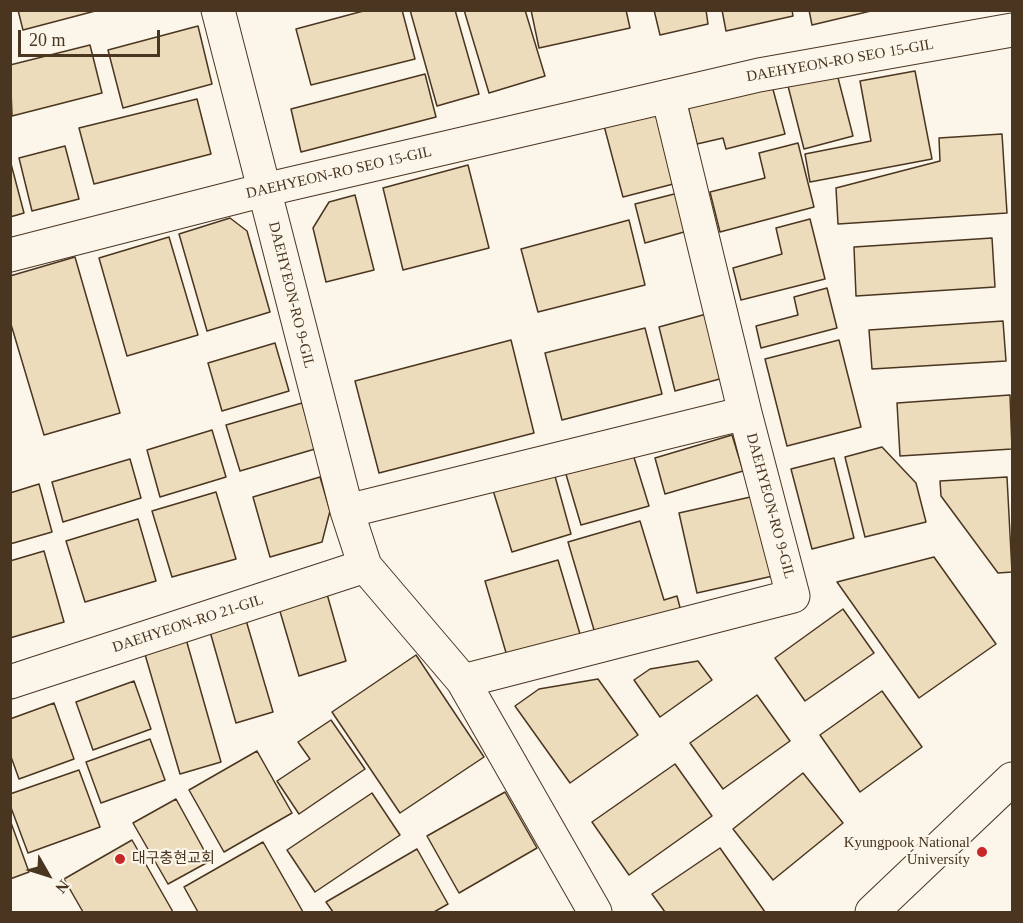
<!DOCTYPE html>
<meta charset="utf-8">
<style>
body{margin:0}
#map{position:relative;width:1023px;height:923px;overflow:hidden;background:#fbf6e9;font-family:"Times New Roman",serif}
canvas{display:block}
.frame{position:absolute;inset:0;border:12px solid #4a3520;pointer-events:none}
.north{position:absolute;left:18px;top:845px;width:60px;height:60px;-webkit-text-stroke:4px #fbf6e9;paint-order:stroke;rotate:129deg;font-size:16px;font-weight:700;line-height:24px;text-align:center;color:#4a3520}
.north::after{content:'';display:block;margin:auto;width:21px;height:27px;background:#4a3520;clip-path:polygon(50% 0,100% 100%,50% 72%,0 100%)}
.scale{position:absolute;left:18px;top:30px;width:142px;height:27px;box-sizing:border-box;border:3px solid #4a3520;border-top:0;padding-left:8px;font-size:18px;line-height:21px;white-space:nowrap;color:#4a3520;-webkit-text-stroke:4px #fbf6e9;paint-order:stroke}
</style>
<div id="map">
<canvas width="1023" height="923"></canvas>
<div class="frame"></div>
<div class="north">N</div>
<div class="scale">20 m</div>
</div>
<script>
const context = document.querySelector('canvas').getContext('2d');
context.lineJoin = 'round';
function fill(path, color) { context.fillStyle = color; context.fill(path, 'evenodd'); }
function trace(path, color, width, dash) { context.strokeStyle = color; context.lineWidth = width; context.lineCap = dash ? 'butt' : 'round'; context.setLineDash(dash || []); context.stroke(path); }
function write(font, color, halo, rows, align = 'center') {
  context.font = font + ' "Times New Roman","Noto Sans KR",serif'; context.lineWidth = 4.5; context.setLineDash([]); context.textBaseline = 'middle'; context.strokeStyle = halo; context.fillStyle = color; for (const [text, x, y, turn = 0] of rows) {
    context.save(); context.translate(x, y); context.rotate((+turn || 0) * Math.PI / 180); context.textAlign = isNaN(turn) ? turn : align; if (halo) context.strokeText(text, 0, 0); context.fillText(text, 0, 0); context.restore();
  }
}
const building = new Path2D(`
 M18 10H99L23 30Z
 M367 10H402L415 59 311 85 296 29Z
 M410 10H455L479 94 437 106Z
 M464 10H525L545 76 489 93Z
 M531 10H626L630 28 539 48Z
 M654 10H706L708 24 660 35Z
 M722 10H792L793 16 726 31Z
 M809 10H875L812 25Z
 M198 26 212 84 123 108 108 50Z
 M90 45 102 93 12 116 10 65Z
 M836 70 853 136 804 149 787 82Z
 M915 71 932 159 810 182 805 154 871 141 860 81Z
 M425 74 436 117 301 152 291 109Z
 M771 82 785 134 726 149 723 138 697 144 687 103Z
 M197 99 211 154 94 184 79 128Z
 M662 107 681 182 623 197 603 122Z
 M1002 134 1007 213 838 224 836 188 940 161 939 138Z
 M798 143 814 207 720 232 710 192 765 178 759 153Z
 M65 146 79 199 32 211 19 158Z
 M10 160 24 213 10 217Z
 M468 165 489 248 403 270 383 188Z
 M682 192 691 230 645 243 635 204Z
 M355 195 374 270 326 282 313 228 329 202Z
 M230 218 247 231 270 312 207 331 179 234Z
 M810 219 825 279 741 300 733 268 782 254 776 228Z
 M629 220 645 285 538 312 521 249Z
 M169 237 198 335 127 356 99 258Z
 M992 238 995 287 856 296 854 247Z
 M75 257 120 413 44 435 10 321V276Z
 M827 288 837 328 761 348 756 326 798 315 794 297Z
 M710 313 727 377 675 391 659 327Z
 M1003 321 1006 361 872 369 869 330Z
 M645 328 662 394 562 420 545 353Z
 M511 340 534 433 379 473 355 381Z
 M839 340 861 427 787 446 765 359Z
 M275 343 289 391 222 411 208 363Z
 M1010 395 1012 449 900 456 897 403Z
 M302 403 315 449 240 471 226 425Z
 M212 430 226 477 160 497 147 450Z
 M732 435 743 471 665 494 655 458Z
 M882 447 916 483 926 522 865 537 845 457Z
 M632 451 649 506 581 525 565 471Z
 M834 458 854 538 812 549 791 469Z
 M130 459 141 498 63 522 52 482Z
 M553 469 571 534 512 552 492 487Z
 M320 477 330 511 322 542 270 557 253 497Z
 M1007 477 1012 572 998 573 941 496 940 481Z
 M39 484 52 532 10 544V493Z
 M216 492 236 559 172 577 152 511Z
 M755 496 773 576 697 593 679 513Z
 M138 519 156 581 85 602 66 541Z
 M640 521 664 600 677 596 682 615 597 640 568 542Z
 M44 551 64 622 10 638V561Z
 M934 557 996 644 919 698 837 582Z
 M558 560 580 634 507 656 485 581Z
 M327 594 346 661 299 676 279 608Z
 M843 609 874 653 805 701 775 658Z
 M243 610 273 712 236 723 207 621Z
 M186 639 221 762 180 774 144 651Z
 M416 655 484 757 400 813 332 712Z
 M698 661 712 680 660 717 634 680 650 669Z
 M598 679 638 735 570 783 515 706 539 689Z
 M134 681 151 729 93 750 76 702Z
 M882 691 922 747 860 792 820 735Z
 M757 695 790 741 723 789 690 743Z
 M54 703 74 759 19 779 10 754V719Z
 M331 720 365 769 299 814 277 781 310 759 298 742Z
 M150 739 165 780 101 803 86 762Z
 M257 751 292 813 224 852 189 790Z
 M675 764 712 816 629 875 592 822Z
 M79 770 100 827 28 853 10 805V794Z
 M803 773 843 823 773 880 733 829Z
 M505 792 537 848 459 893 427 836Z
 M372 793 400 835 315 892 287 850Z
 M176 799 210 861 168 884 133 823Z
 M10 820 29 872 10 879Z
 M132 840 173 912H83L64 879Z
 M263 842 303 912H198L184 887Z
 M720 848 765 912H665L652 894Z
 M417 849 448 904 434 912H333L326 902Z`);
fill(building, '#ecdcbc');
trace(building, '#4a3520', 1.5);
const street = new Path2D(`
 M218 10 347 511 365 566 463 681 595 912
 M10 255 264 190 759 75 1012 30
 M347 511 745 413
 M463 681 793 596 745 413 668 96
 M10 682 365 566
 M872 912 1012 779`);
trace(street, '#4a3520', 35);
trace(street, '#fbf6e9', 33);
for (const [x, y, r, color] of [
 [982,852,6,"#c62828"],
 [120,859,6,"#c62828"]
]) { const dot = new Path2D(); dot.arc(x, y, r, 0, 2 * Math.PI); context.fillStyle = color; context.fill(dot); trace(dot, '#fbf6e9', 2); }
write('15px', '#4a3520', '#fbf6e9', [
 ["DAEHYEON-RO SEO 15-GIL",840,61,-10],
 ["DAEHYEON-RO SEO 15-GIL",339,173,-13],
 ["DAEHYEON-RO 9-GIL",291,295,76],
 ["DAEHYEON-RO 9-GIL",770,506,75],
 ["DAEHYEON-RO 21-GIL",188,624,-18]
]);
write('15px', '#4a3520', '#fbf6e9', [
 ["Kyungpook National",970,843],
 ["University",970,860],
 ["대구충현교회",132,859,"left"]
], 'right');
</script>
